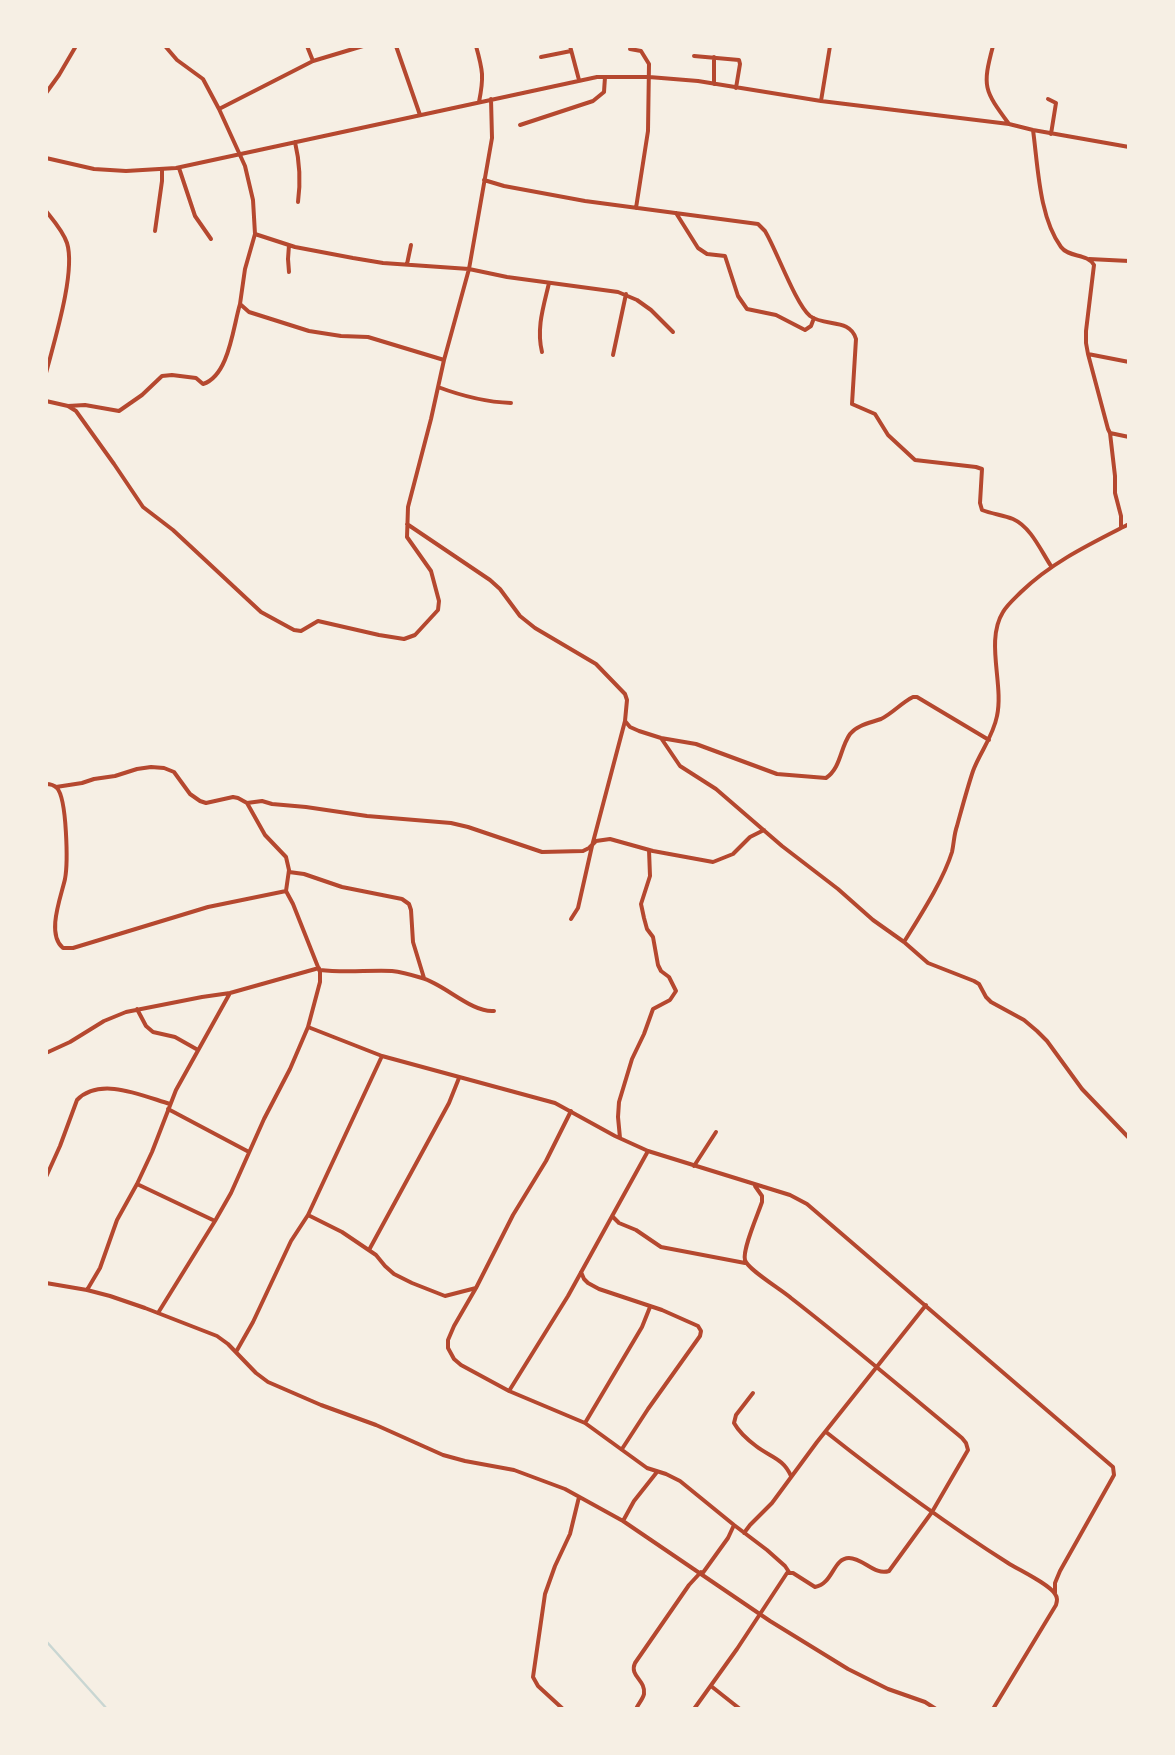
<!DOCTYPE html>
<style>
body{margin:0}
#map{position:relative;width:1175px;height:1755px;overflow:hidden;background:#f6efe4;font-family:Quicksand,sans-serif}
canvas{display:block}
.frame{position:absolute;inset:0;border:48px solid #f6efe4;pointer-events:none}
</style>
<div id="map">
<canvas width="1175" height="1755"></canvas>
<div class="frame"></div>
</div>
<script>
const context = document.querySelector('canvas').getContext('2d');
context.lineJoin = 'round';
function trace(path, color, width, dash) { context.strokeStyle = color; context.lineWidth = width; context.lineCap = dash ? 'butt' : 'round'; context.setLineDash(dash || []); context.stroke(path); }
trace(new Path2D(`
 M46 1641 107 1709`), '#c9d6d2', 2.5);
trace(new Path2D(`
 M165 46 177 60 203 79 219 109 245 166 253 200 255 234 245 269 240 304 249 312 309 331 341 336 368 337 444 360
 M307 46 313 61
 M396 46 420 115
 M476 46C483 71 484 77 479 102
 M570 46 579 80
 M993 46C982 87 984 90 1009 124
 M630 49 641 51 649 64 648 131 636 208
 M694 56 739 60 740 64 736 88
 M541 57 571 51
 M714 84V57
 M46 93 59 75 76 46
 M1048 99 1056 103 1051 134
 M821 101 830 46
 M219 109 313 61 363 46
 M520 125 593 101 604 92 605 77
 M1033 130C1038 166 1039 217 1061 247 1069 258 1087 253 1094 265L1086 331V343L1088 354 1108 429 1110 433 1129 437
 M295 142C300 163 301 180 298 202
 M46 158 94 169 126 171 176 168 597 77H649L698 81 821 101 1009 124 1033 130 1129 147
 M179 168 195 216 211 239
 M484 180 504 186 585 201 758 224 765 231C776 249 796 305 810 316 825 327 850 318 856 339L852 404 875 414 888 435 915 460 976 467 982 469 980 503 982 510C992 514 1003 515 1013 519 1031 527 1041 551 1051 566
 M46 211C54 221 63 231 67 243 76 272 54 342 46 373
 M676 213 698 248 707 254 725 256 738 296 747 309 776 315 805 330 811 326 814 318
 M155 231 162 181V169
 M255 234 295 247 353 258 383 263 469 269 507 277 618 292 637 300 651 310 673 332
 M289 245 288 259 289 272
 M1089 259 1129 261
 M407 264 411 245
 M542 352C536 328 544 305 549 283
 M1088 354 1129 362
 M613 355 626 294
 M438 387C462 396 485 402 511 403
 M46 401 68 406 76 411 114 464 143 507 173 530 261 612 294 630 301 631 318 621 379 635 404 639 415 635 438 610 439 601 431 571 407 537 408 507 431 419 444 360 469 269 492 138 491 99
 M68 406 85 405 119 411 142 395 162 376 172 375 196 378 203 384C229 376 233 327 240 304
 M1110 433 1115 476V493L1121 516V528
 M407 524 490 580 500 589 520 616 535 628 596 664 625 694 627 700 625 721 630 727 639 731 661 738 696 744 777 774 826 778C841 768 840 748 850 734 857 725 870 723 881 719 893 713 901 703 913 697H917L989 740
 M661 738 680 766 716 789 782 846 838 889 873 920 904 942 928 963 974 981 979 984 986 997 991 1002 1024 1020 1037 1031 1047 1041 1082 1089 1129 1138
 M46 784C50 784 54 785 57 788 67 799 68 863 65 879 61 897 46 934 63 948H73L208 907 286 891
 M56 787 82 783 94 779 115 776 137 769 151 767 164 768 174 772 190 794 200 801 206 803 233 797 238 798 247 803 265 835 286 857 289 870 286 891 293 904 320 972V982L308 1027 290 1069 264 1119 231 1193 215 1221 158 1313
 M247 803 262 801 272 804 306 807 367 816 451 823 468 827 542 852 583 851 589 848 596 841 610 839 653 851 713 862 733 854 750 837 764 830
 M289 872 304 874 342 887 402 899 409 904 411 910 413 942 424 978
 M571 919 578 908 592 846 625 721
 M904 942C920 916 943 881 952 852 954 843 954 834 957 826 962 808 967 789 973 771 980 752 993 737 997 716 1004 684 985 641 1003 612 1007 605 1015 598 1021 592 1052 562 1090 544 1129 524
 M320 970C344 973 368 970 392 971 402 972 412 975 422 978 444 984 472 1013 494 1011
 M137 1009 146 1026 153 1032 175 1037 198 1050
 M308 1027 382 1056 555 1103 615 1136 648 1151 790 1195 807 1204 1113 1467 1114 1475 1109 1484 1060 1571 1055 1583V1593
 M46 1053 70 1042 104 1021 126 1012 202 997 230 993 319 968
 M168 1109 249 1152
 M571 1111 546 1161 513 1215 476 1288 454 1326 448 1340V1348L454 1359 461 1365 509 1391 585 1423 647 1468 666 1474 680 1481 734 1525 767 1550 785 1566 789 1572
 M620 1138 618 1117 619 1102 632 1059 644 1034 653 1009 670 1000 676 991 669 977 661 971 658 965 653 937 647 929 644 918 641 904 650 876 649 850
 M694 1166 716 1132
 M46 1177 60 1146 77 1100C100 1076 143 1096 170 1104
 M137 1184 215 1221
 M308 1215 342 1232 376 1255 385 1266 394 1274 412 1283 445 1296 476 1288
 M612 1216 619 1223 636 1230 661 1247 745 1263
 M369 1250 449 1103 459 1078
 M581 1272 584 1279 588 1283 599 1289 662 1310 698 1326 701 1331 700 1336 648 1409 622 1449
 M46 1283 87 1290 110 1296 145 1308 217 1336 228 1344 256 1373 268 1382 321 1405 376 1425 443 1455 465 1461 514 1470 565 1489 623 1521 770 1621 848 1669 888 1689 925 1702 936 1709
 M87 1290 100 1268 117 1220 137 1184 152 1152 176 1090 230 993
 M236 1352 253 1322 291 1241 308 1215 382 1056
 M509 1391 568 1296 648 1151
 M753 1393 736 1415 734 1423C739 1432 748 1440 756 1446 770 1457 783 1458 791 1476
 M585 1423 642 1327 650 1307
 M826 1432C884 1478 945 1523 1008 1563 1019 1570 1049 1584 1055 1594 1058 1598 1057 1601 1056 1605L993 1709
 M623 1521 634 1501 657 1472
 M744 1533 750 1525 772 1503 817 1442 926 1305
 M702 1574 728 1538 734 1525
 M711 1686 740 1709
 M563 1709 538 1686 533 1677 545 1594 555 1566 570 1534 579 1497
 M636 1709C638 1704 643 1699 644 1694 646 1680 629 1676 635 1663L689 1585 701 1572
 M694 1709 737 1649 787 1573H793L815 1587C833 1584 833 1558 849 1558 863 1558 875 1576 889 1571L932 1512 968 1450 966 1443 962 1438C905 1391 849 1343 791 1298 782 1290 747 1269 745 1260 742 1250 758 1214 762 1202V1196L755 1186`), '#b5482f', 4);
</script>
